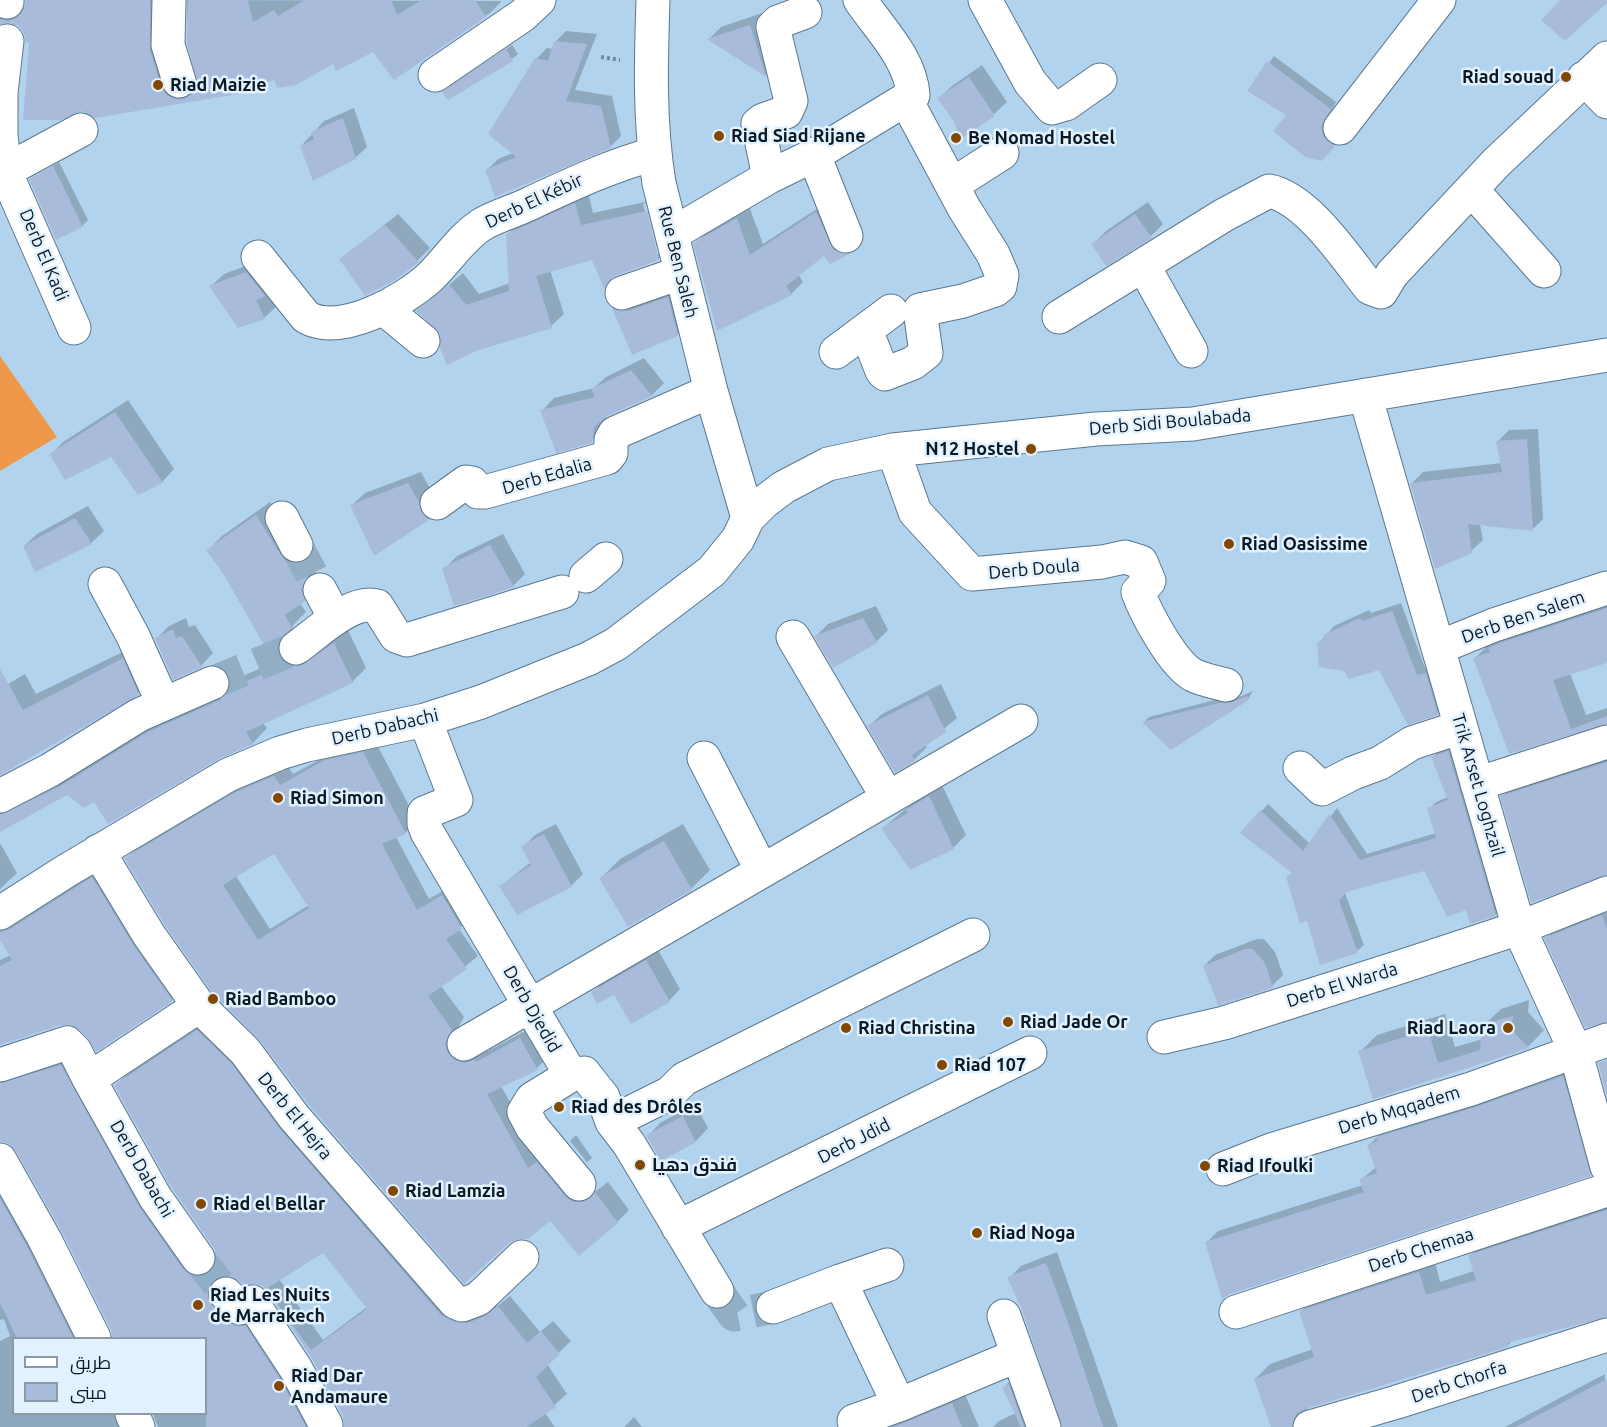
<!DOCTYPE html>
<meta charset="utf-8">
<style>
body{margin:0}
#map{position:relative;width:1607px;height:1427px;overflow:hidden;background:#b2d3ed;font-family:Ubuntu,Cairo,sans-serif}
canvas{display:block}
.legend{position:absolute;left:12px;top:1337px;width:195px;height:78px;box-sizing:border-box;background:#e1f1ff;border:2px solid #8c9aa7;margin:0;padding:8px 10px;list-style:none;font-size:18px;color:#0c1822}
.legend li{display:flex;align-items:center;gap:12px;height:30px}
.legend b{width:30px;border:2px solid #8c9aa7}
</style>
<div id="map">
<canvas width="1607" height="1427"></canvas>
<ul class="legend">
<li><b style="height:8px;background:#fff"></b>طريق</li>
<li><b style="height:16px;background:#a9bbdb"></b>مبنى</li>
</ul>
</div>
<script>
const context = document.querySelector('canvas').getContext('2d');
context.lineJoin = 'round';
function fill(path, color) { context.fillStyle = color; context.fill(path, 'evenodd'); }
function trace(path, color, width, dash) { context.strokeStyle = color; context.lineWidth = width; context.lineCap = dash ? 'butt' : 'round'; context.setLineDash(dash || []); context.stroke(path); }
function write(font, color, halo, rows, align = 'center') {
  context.font = font + ' Ubuntu,Cairo,sans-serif'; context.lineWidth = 5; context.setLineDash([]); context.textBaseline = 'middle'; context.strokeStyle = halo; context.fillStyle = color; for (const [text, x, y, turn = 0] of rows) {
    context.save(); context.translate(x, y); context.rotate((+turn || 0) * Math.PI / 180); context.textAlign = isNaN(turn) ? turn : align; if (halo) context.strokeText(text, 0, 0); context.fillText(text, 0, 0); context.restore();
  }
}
fill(new Path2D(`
 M0 356 57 437 0 471Z`), '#ed9949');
fill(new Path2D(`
 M0 0 19 9 26 7 27 0H162L188 88 198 87 188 42 187 0 502 1 490 13 394 78 374 50 275 79 238 93 95 117 81 110 20 25 10 21 0 22Z
 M762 13 778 63 766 75 709 39 721 27Z
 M566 31 597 34 575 90 612 96 621 136 610 147 487 170 498 159 513 153 536 59 547 48 553 49 555 42Z
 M512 45 518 54 512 59 448 98 444 92 450 86Z
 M1274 56 1336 102 1327 119 1340 140 1320 159 1288 115 1249 91Z
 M982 65 1007 102 994 114 960 137 956 123 939 98 952 86Z
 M354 108 367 147 355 158 301 146 324 121Z
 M59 162 88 220 82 226 31 180Z
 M588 192 593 213 659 199 671 247 658 259 616 274 604 286 593 258 550 270 564 314 551 326 442 333 418 311 463 273 479 294 510 283 508 234 520 221ZM646 203 659 254H656L643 204Z
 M829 201 860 241 848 253 831 262 825 254 798 274 803 282 791 294 695 244 708 231 749 206 763 244Z
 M1148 202 1163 224 1151 236 1107 264 1093 244 1106 231Z
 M398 214 430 248 418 260 394 279 341 259Z
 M259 261 277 306 264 318 211 286 224 274Z
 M681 285 690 322 677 335 614 309 626 297Z
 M644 358 664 383 652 395 606 415 604 429 591 441 542 411 554 398 594 388 606 377Z
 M128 400 174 469 162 482 112 455 51 454 63 442Z
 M1538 429 1543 519 1532 530 1480 524 1483 540 1471 551 1412 483 1423 472 1502 463 1498 441 1509 430Z
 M421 472 440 507 428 519 375 554 352 505 365 493Z
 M270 502 294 540 301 547 314 549 321 561 315 573 318 586 300 603 306 612 293 625 291 634 314 653 348 630 366 668 352 682 263 723 267 728 253 743 95 800 67 793 0 830V793L234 687 245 675 275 662 225 574 208 550 222 536Z
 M88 506 104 531 91 543 24 546 37 534Z
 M503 534 525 574 513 586 444 569 457 556Z
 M1607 599V657L1570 673 1586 715 1607 708V722L1510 752 1475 658 1489 644Z
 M1401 603 1425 668 1434 665 1446 705 1437 714 1380 669H1345L1318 644 1334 626 1369 610 1371 613Z
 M876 606 888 630 876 642 816 636 828 624Z
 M186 618 189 627 195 625 213 653 201 666 156 639 169 626Z
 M137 645 152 679 138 693 0 775V675L8 684 25 674 36 694Z
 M941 684 957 718 925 744 927 747 914 760 869 726 882 714Z
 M1253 691 1248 699 1144 722 1149 717 1226 697 1237 698Z
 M375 741 417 821 405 833 396 837 429 899 454 884 473 916 459 929 478 956 441 986 464 1017 457 1030 488 1051 532 1027 549 1056 537 1068 501 1086 541 1157 585 1190 596 1191 608 1182 629 1210 617 1222 550 1219 126 858 138 847 250 780 287 765 293 774 339 749ZM275 851 309 905 270 929 236 876Z
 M1455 745 1502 908 1495 915 1467 908 1425 869 1348 890 1345 893 1364 945 1357 951 1308 919 1287 878 1293 872 1242 833 1268 804 1310 844 1337 808 1367 854 1436 833 1429 809 1436 802 1448 797 1433 757 1440 750Z
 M1607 753V873L1502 797 1517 782Z
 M942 785 966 835 953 848 883 828 920 797Z
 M556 824 583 874 571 886H501L531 862 523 847 535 835Z
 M683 824 710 870 691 889 601 878 620 859Z
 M0 843 17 873 0 889Z
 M104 867 183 988 172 1000 89 1037 71 1023 61 1024 0 1044V960L11 955 0 937V927L23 917Z
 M1607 905V1021L1546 938 1561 924Z
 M1257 939H1264L1275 952 1283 975 1272 986 1204 966 1215 955Z
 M658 950 680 989 669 1001 592 993 604 981Z
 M1529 1000 1528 1012 1544 1030 1528 1047 1374 1097 1360 1052 1377 1035 1445 1014 1455 1047 1483 1039V1026L1501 1009Z
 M209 1019 481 1311 499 1305 510 1296 540 1332 553 1321 571 1341 547 1364 567 1394 545 1413 555 1427H346L344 1416 313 1358 269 1291 261 1284 232 1275H219V1287L326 1427H158L153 1414H206V1338H114L112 1329 63 1230 17 1149 10 1142 0 1140V1068L73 1054 203 1264 213 1265 217 1264 218 1257 215 1247 116 1085 128 1073ZM324 1251 367 1307 323 1340 279 1279Z
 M1574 1065 1602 1162 1590 1174 1206 1243 1218 1231 1363 1185 1361 1180 1376 1167 1369 1145 1380 1134Z
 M695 1104 708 1128 696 1141 662 1159 648 1136 660 1123Z
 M576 1135 592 1158 587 1162 570 1141Z
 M0 1166 93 1338H14V1414H129L136 1427H0V1341L10 1336 4 1319 0 1320Z
 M1607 1201V1315L1513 1340 1507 1346 1308 1406 1306 1413 1292 1427H1273L1255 1379 1270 1364 1313 1349 1301 1311 1316 1297 1434 1258 1440 1282 1474 1271 1470 1256 1485 1241Z
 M1057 1252 1118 1427H1064L1023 1309 1009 1278 1021 1266Z
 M1605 1374 1607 1427H1505Z
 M1016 1375 1042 1427H993L999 1421 1016 1413 1004 1387Z
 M964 1392 979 1427H874Z
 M634 1417 642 1427H624Z`), '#0003');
fill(new Path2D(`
 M26 0H150V50L161 87 167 95 175 99H184L192 94 197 85 187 42 188 0H248L253 22 274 10 278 16 305 0H391L397 15 422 0H475L486 17 394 80 373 52 336 71 333 64 296 85 277 88 274 80 238 94 95 118 81 111 61 120H23L29 43H26L24 33 19 26 10 23 0 24V19L8 21 17 18 23 11Z
 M1560 0H1607V3L1565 41 1541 20Z
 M750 25 764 70 766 77 707 39Z
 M554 41 587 44 566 101 601 106 611 148 495 197 485 170 516 157 488 134 535 58 548 61Z
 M506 49 513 61 448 100 442 92Z
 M1267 61 1331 109 1321 126 1323 136 1335 147 1321 161 1305 157 1273 131 1286 115 1247 91Z
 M969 77 995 116 959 140 955 123 937 98Z
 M343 118 356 159 313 181 300 146 314 139 311 132Z
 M53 166 83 227 56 240 29 179Z
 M575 203 581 225 647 211 659 260 615 276 608 281 604 289 592 260 536 276 552 328 476 351 447 365 440 348V334L416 311 449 284 466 305 509 291 506 234Z
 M816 212 834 250 849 254 830 264 824 256 786 286 792 295 717 331 693 243 737 218 750 255Z
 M1135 214 1152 238 1106 266 1091 244Z
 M385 225 419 262 395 280 365 296 339 259Z
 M246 272 265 296 256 300 265 319 238 328 209 286Z
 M668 297 678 336 632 355 612 308 628 311Z
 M631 370 652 396 607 416 594 427 592 443 556 453 540 410 595 397 591 389Z
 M115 412 163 483 138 495 111 457 65 480 49 454Z
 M1527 439 1533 531 1468 524 1472 553 1435 569 1410 483 1502 472 1496 441Z
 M408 483 419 502 422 513 429 520 374 556 350 505Z
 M256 515 280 554 286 561 300 563 308 577 301 589 305 601 285 615 292 628 279 641 277 650 281 659 288 665 299 666 334 643 353 683 246 732 253 744 219 759 108 824 94 802 84 808 67 795 0 832V815L59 787 148 732 220 700 229 689 277 668 224 575 206 550Z
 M75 518 92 544 35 572 23 546Z
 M490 545 514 587 454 606 442 568Z
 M1607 608V663L1553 680 1571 729 1607 716V724L1509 754 1473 658 1490 652 1488 648 1500 643Z
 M1392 611 1417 675 1426 673 1438 715 1408 725 1379 670 1349 679 1344 671 1319 667 1317 643 1325 638 1323 635 1360 618 1362 621Z
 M863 618 877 643 833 668 814 636Z
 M173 629 176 638 182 636 202 667 173 680 155 638Z
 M123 658 139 695 0 775V669L23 710Z
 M928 695 946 732 912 755 915 761 895 773 867 726Z
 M1247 696 1249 700 1171 750 1142 722 1219 703H1230Z
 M1448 751 1496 916 1470 924 1466 910 1447 917 1424 871 1346 892 1339 901 1358 953 1320 965 1307 921 1300 923 1286 877 1292 873 1240 833 1260 810 1303 851 1329 814 1360 860 1436 838 1427 808 1448 800 1431 757Z
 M363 752 406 834 382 844 417 910 442 895 462 929 446 939 467 969 428 996 452 1030 445 1043 448 1053 455 1060 465 1063 474 1060 476 1062 520 1038 538 1070 487 1094 528 1168 537 1162 565 1196 573 1202H583L595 1192 618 1223 579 1256 550 1221 528 1239H518L509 1243 464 1284 309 1105 260 1040 213 994 165 925 124 858 236 792 274 776 280 785 325 760ZM274 854 309 908 258 940 223 885Z
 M1607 762V875L1531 903 1500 796Z
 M929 796 954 849 910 870 881 828 908 813 906 810Z
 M544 834 572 887 517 915 499 886 531 865 521 846Z
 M664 841 692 890 628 927 599 878Z
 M92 877 134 946 173 1001 96 1052 88 1038 71 1025H61L0 1045V966L12 960 0 940V932L10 929Z
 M1602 915 1607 930V1022L1585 1028 1544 938Z
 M1245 949H1253L1265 963 1273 988 1218 1005 1203 966Z
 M646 960 670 1002 631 1024 614 995 597 1004 591 992Z
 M1513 1016 1511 1029 1529 1048 1373 1099 1358 1051 1428 1030 1438 1063 1480 1050 1482 1025Z
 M197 1030 231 1063 280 1129 441 1315 455 1322 468 1323 485 1316 498 1306 527 1343 541 1331 560 1354 536 1377 556 1407 526 1427H344L343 1416 313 1360 268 1292 261 1285H244L230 1276H221L212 1281 208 1290V1299L227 1322 236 1326 245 1325 280 1379 306 1427H206V1338H113L111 1330 62 1232 16 1151 9 1144 0 1141V1083L61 1065 140 1208 183 1269 191 1275 200 1277 208 1274 215 1266 217 1257 214 1248 171 1187 114 1085ZM323 1253 367 1309 311 1350 266 1289Z
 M1607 1060V1096L1598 1063Z
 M1563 1076 1591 1176 1230 1294 1222 1299 1205 1242 1364 1192 1359 1179 1377 1173 1367 1145 1378 1141 1376 1137 1476 1107Z
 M683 1116 696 1142 661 1161 646 1135Z
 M0 1198 28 1249 73 1338H17L0 1303Z
 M1607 1210V1317L1507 1343 1508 1347 1305 1409 1296 1414 1292 1427H1271L1254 1379 1314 1357 1299 1311 1419 1272 1426 1295 1476 1280 1468 1255Z
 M1046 1263 1070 1328 1103 1427H1062L1022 1310 1007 1277Z
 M1607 1379V1427H1516Z
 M1009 1384 1024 1427H1021L1002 1387Z
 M952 1403 962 1427H893L906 1422Z`), '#a9bbdb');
trace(new Path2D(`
 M296 545 320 590
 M212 683 296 648
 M198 1258 226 1294
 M717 1291 734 1315 773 1307`), '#91aec4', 33, [33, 16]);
const minor = new Path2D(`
 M169 0 168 45 179 81
 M653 0C651 61 649 122 659 183L711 391 748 518
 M985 0 1030 82 1052 108 1066 104 1100 80
 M7 2V0
 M7 41 1 92V135L5 171 74 328
 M435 75 523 15 539 0
 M1584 78 1607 102
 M1340 128 1439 0
 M814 155 846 236
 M5 171 81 130
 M769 177 758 124 763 120 786 112 791 101 773 27 778 22 805 12
 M952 185 1002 153
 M1472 190 1544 271
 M672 234 769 177 814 155 913 95C911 59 879 28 860 0
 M258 257 306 317C341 337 404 301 430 277 448 260 460 239 481 225 496 216 515 211 531 203 572 184 610 166 654 154
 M1143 265 1191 351
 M622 293 680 273
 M383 308 423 341
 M1059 317 1224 215 1269 191C1307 198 1347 259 1370 288L1381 292 1392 274 1496 163 1607 58
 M866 330 882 371 885 374 913 363 926 353 920 310 963 301 995 290 1000 286 1002 275 993 254 964 208 906 100
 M836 352 891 311
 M1365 395 1519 928 1575 1050 1607 1167
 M893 450 915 512 972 574 1102 562 1125 557 1141 562 1149 581 1138 592C1146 614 1173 664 1193 675 1203 680 1215 682 1226 685
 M437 503 466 482 472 483 478 492H485L607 458 611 453V440L615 433 711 391
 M282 518 296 545
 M586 576 606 559
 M105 584 133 636 163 703
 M320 590 335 618
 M793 637 888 798
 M1440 647 1494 625 1607 588
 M296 648C315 635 352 598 377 606L396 636 407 640 562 592
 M425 720 456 800 424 813V824L427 832 571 1075 584 1073 603 1097 612 1122 629 1144 717 1291
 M704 758 762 871
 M1300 768 1322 789 1353 773 1380 763 1412 743 1461 727
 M1477 784 1607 742
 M0 796 50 770 139 715 212 683
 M98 851 149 935 199 1006 245 1051 294 1117 455 1302 462 1305 478 1299 522 1257
 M0 913 66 871 228 775 280 753 307 745 425 720 481 702 588 659 616 644 712 571 738 539 748 518 764 502 784 487 828 464 893 450 1096 429 1193 424 1607 355
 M1164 1037 1224 1023 1397 968 1519 928 1607 893
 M464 1044 1021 721
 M0 1065 67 1043 75 1051 89 1079 199 1006
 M571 1075 532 1099 524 1112 532 1127 579 1184
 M89 1079 155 1197 198 1258
 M612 1122 670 1093 684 1079 973 935
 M0 1160 45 1240 94 1338
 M1223 1169 1271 1150 1471 1089 1607 1040
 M678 1227 1030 1053
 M840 1281 887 1265
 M226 1294 240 1308 252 1302 296 1369 326 1425
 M773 1307 840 1281 899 1405 1018 1355 1044 1427
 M1236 1312 1607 1190
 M1004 1316 1018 1355
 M132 1414 138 1427
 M854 1421 899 1405
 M1310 1427 1397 1402 1607 1335`);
trace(minor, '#5a788f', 35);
trace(new Path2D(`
 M601 57 620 60`), '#70899c', 4, [3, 3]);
trace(minor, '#fff', 33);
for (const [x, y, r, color] of [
 [1566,77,6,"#834800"],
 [158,85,6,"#834800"],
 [719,136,6,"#834800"],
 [956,138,6,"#834800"],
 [1031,449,6,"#834800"],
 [1229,544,6,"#834800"],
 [278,798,6,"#834800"],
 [213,999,6,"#834800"],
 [1008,1022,6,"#834800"],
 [846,1028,6,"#834800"],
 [1508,1028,6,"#834800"],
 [942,1065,6,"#834800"],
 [559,1107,6,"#834800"],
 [640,1165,6,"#834800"],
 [1205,1166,6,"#834800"],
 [393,1191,6,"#834800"],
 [201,1204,6,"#834800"],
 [977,1233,6,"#834800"],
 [198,1305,6,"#834800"],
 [279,1386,6,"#834800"]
]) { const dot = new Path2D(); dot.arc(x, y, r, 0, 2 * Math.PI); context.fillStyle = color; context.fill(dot); trace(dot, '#e1f1ff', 2); }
write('bold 18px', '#0c1822', '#e1f1ff', [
 ["Riad souad",1554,77,"right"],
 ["Riad Maizie",170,85],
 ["Riad Siad Rijane",731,136],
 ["Be Nomad Hostel",968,138],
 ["N12 Hostel",1019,449,"right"],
 ["Riad Oasissime",1241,544],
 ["Riad Simon",290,798],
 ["Riad Bamboo",225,999],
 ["Riad Jade Or",1020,1022],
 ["Riad Christina",858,1028],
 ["Riad Laora",1496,1028,"right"],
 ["Riad 107",954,1065],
 ["Riad des Drôles",571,1107],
 ["فندق دهيا",652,1165],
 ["Riad Ifoulki",1217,1166],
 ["Riad Lamzia",405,1191],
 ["Riad el Bellar",213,1204],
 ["Riad Noga",989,1233],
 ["Riad Les Nuits",210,1295],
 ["de Marrakech",210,1316],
 ["Riad Dar",291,1376],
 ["Andamaure",291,1397]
], 'left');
write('18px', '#0c1822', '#e1f1ff', [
 ["Derb El Kébir",534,201,-25],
 ["Derb El Kadi",44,255,67],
 ["Rue Ben Saleh",678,262,76],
 ["Derb Sidi Boulabada",1170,422,-5],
 ["Derb Edalia",547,476,-16],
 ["Derb Doula",1034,569,-5],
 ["Derb Ben Salem",1523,617,-19],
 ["Derb Dabachi",385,727,-13],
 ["Trik Arset Loghzail",1478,785,74],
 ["Derb El Warda",1342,985,-17],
 ["Derb Djedid",532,1009,60],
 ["Derb Mqqadem",1399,1110,-17],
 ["Derb El Hejra",295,1116,51],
 ["Derb Jdid",854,1141,-27],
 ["Derb Dabachi",142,1169,60],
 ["Derb Chemaa",1421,1250,-18],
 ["Derb Chorfa",1459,1382,-18]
]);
</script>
